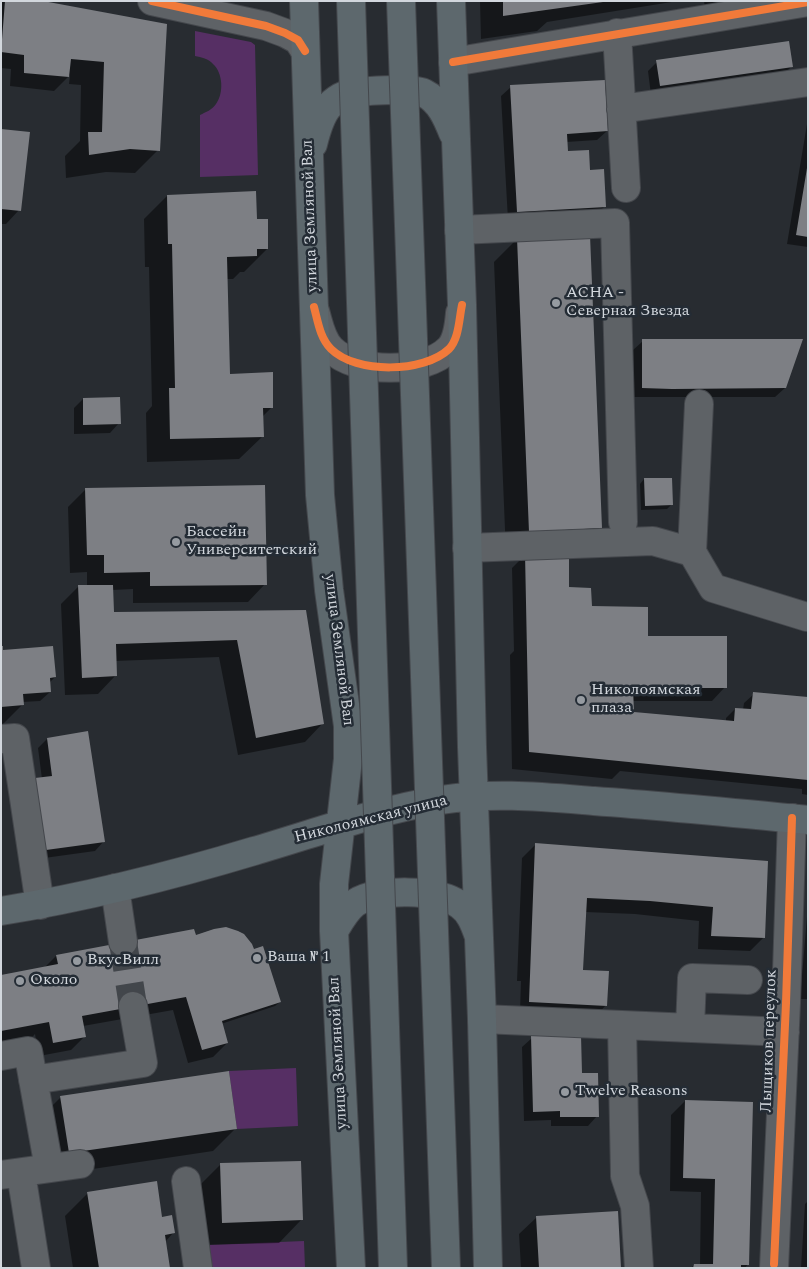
<!DOCTYPE html>
<meta charset="utf-8">
<style>
body{margin:0}
#map{position:relative;width:809px;height:1269px;overflow:hidden;background:#282c31;font-family:Spectral,serif}
canvas{display:block}
.frame{position:absolute;inset:0;border:2px solid #d2d7dd;pointer-events:none}
</style>
<div id="map">
<canvas width="809" height="1269"></canvas>
<div class="frame"></div>
</div>
<script>
const context = document.querySelector('canvas').getContext('2d');
context.lineJoin = 'round';
function fill(path, color) { context.fillStyle = color; context.fill(path, 'evenodd'); }
function trace(path, color, width, dash) { context.strokeStyle = color; context.lineWidth = width; context.lineCap = dash ? 'butt' : 'round'; context.setLineDash(dash || []); context.stroke(path); }
function write(font, color, halo, rows, align = 'center') {
  context.font = font + ' Spectral,serif'; context.lineWidth = 5; context.setLineDash([]); context.textBaseline = 'middle'; context.strokeStyle = halo; context.fillStyle = color; for (const [text, x, y, turn = 0] of rows) {
    context.save(); context.translate(x, y); context.rotate((+turn || 0) * Math.PI / 180); context.textAlign = isNaN(turn) ? turn : align; if (halo) context.strokeText(text, 0, 0); context.fillText(text, 0, 0); context.restore();
  }
}
fill(new Path2D(`
 M195 31 251 42 255 45 258 175 200 177V115C206 112 212 110 216 104 224 93 223 73 213 64 209 59 201 57 195 56Z
 M296 1068 298 1126 237 1129 229 1071Z
 M304 1241 305 1268H210L207 1245Z`), '#562f64');
fill(new Path2D(`
 M1 1H36L166 25 158 150 135 173 106 172 66 178 65 156 80 141 81 85 69 84 70 75 54 91 10 86 11 69 1 68Z
 M480 1H678L547 22 537 31 481 39Z
 M704 1H743L705 8Z
 M657 62 792 66 782 76 651 95 648 71Z
 M511 87 607 131 597 140 566 142 567 153 589 171 605 206 595 216 508 220 501 96Z
 M808 118V247L787 244Z
 M1 131 19 210 6 224H1Z
 M167 196 255 221 267 249 244 272H240L233 279H226L229 375 272 407 262 417 263 436 239 459 147 462 146 413 152 406 149 267H145L144 219Z
 M517 239 601 528 577 551H568V589L590 608 647 637 725 687 712 701H632L631 716 726 722V718L735 709 743 710 744 703 754 694 808 699V795L802 794V789L620 771 612 779 512 769 510 655 514 651 512 568 527 553 506 554 494 262Z
 M643 341 785 388 775 397H633V350Z
 M83 399 119 423 110 433 74 434V408Z
 M644 479 672 504 667 509 641 510 640 484Z
 M86 489 265 584 248 602 133 603V589L112 590 113 613 305 612 322 724 305 742 238 755 219 657 115 661V676L98 694 65 695 61 604 78 587 87 586V572L70 573 68 507Z
 M1 644 2 652 55 677 49 683 50 692 40 701 22 702 23 704 1 726Z
 M47 739 104 841 95 851 37 859 26 789 35 780 42 779 38 748Z
 M536 844 767 862 764 937 750 951 698 949 699 921 635 914 585 912 582 971 606 1005 597 1015 520 1011 521 981H517L522 858Z
 M808 905V999H800Z
 M195 936 280 1002 275 1006 221 1024 227 1043 213 1057 188 1063 173 1010 83 1026 85 1036 71 1050 39 1056 35 1034 25 1045 1 1049V976L44 968 56 956Z
 M532 1038 581 1075 597 1116 588 1126H551V1120L524 1121 522 1047Z
 M61 1097 236 1128 213 1151 46 1176 38 1120Z
 M685 1101 748 1264 745 1268H691L694 1265H700L701 1192 670 1191 671 1115Z
 M220 1165 302 1219 279 1243 199 1245 197 1188Z
 M88 1193 174 1232 165 1242 169 1268H73L65 1216Z
 M808 1201V1268H801L805 1204Z
 M537 1217 620 1268H521L519 1234Z`), '#0007');
fill(new Path2D(`
 M5 1H43L167 24 160 151 130 149 89 155 88 132H102L104 62 71 59 69 77 24 73V55L1 52Z
 M503 1H603V2L503 16Z
 M789 41 793 67 660 86 656 60Z
 M605 80 608 131 567 134 568 151 589 150 590 170 604 169 606 207 517 212 510 85Z
 M1 129 30 132 21 211 1 209Z
 M807 168H808V237L796 235Z
 M256 191 257 219H268V249H257V256L227 257 230 374 273 372V408H263L264 437 170 439 169 388H175L172 244H168L167 195Z
 M590 235 602 528 529 532 517 238Z
 M642 339H803L786 388 672 389 642 388Z
 M120 397 121 424 83 425V398Z
 M644 478H672L673 505 645 506Z
 M265 485 267 585 150 586V572L104 573V555H87L85 488Z
 M569 552V587L591 588 592 606 648 607V636H727V688H633L634 712 734 721 735 708 751 709 753 692 808 697V780L529 752 525 553Z
 M78 585H113L114 612 306 610 324 724 256 738 237 640 116 644 117 676 82 678Z
 M1 646H3V650L53 646 56 677 50 678 51 692 23 694 24 705 1 707Z
 M88 731 105 842 46 850 35 778 52 776 47 738Z
 M535 843 768 861 765 938 711 936 713 907 650 901 587 898 583 970 609 971 607 1006 529 1002Z
 M226 927 238 931 244 934 252 944 254 949 263 946 281 1002 222 1021 228 1043 202 1050 186 997 82 1016 86 1037 53 1043 49 1022 1 1031V975L58 964 56 955 194 929 196 935 214 929Z
 M581 1035 582 1073H598L599 1117H560V1111L533 1112 531 1036Z
 M229 1071 237 1129 69 1153 60 1096Z
 M685 1100 753 1102 749 1265H741V1268H693L694 1264H713L715 1179 683 1178Z
 M301 1161 303 1220 222 1223 220 1163Z
 M157 1181 162 1217 172 1215 175 1233 165 1235 170 1268H99L87 1192Z
 M618 1211 621 1268H539L536 1216Z`), '#7d7f84');
trace(new Path2D(`
 M123 942 133 1006`), '#42464b', 28, [28, 14]);
const minor = new Path2D(`
 M152 1 266 26 285 33 298 40 305 51
 M617 33 626 188
 M453 62 808 2
 M621 109 808 82
 M459 230 615 223 623 522
 M315 311C319 324 321 339 331 349 356 374 424 374 449 349 458 340 459 324 460 313
 M467 548 653 541 692 552 713 588 807 617
 M692 552 699 404
 M1 739 15 738 40 905
 M115 888 123 942
 M482 1019 785 1032
 M622 1025 625 1176 635 1206 639 1268
 M690 1028 692 978 748 980
 M1 1056 28 1051 49 1168
 M33 1080 143 1063 133 1006
 M21 1173 36 1268
 M1 1175 80 1164
 M186 1181 198 1268
 M774 1268 786 1003 792 818`);
const major = new Path2D(`
 M304 1 320 495 329 590 348 726V759L334 884V931L351 1268
 M451 1 462 305 472 747 482 1019 488 1268
 M313 144C316 132 320 116 329 106 333 102 340 97 345 95 358 90 412 88 424 93 440 101 447 118 453 133
 M1 911C87 897 171 876 254 851 316 833 378 810 441 800 492 792 543 797 594 801 665 806 736 813 808 820
 M334 931C340 921 346 910 355 903 376 888 440 889 460 905 470 912 474 923 478 934`);
trace(minor, '#44474c', 30);
trace(major, '#44474c', 30);
trace(minor, '#5e6266', 28);
trace(major, '#5d686d', 28);
const majorBridge = new Path2D(`
 M351 1 393 1268
 M401 1 446 1268`);
trace(majorBridge, '#44474c', 30, []);
trace(majorBridge, '#5d686d', 28);
trace(new Path2D(`
 M152 1 266 26 285 33 298 40 305 51
 M453 62 808 2
 M314 307C318 322 320 338 331 349 356 374 424 373 449 349 459 339 459 319 462 305
 M774 1264 786 1003 792 818`), '#f17a3a', 8);
for (const [x, y, r, color] of [
 [556,303,5,"#969ba1"],
 [176,542,5,"#969ba1"],
 [581,700,5,"#969ba1"],
 [257,958,5,"#969ba1"],
 [77,961,5,"#969ba1"],
 [20,981,5,"#969ba1"],
 [565,1092,5,"#969ba1"]
]) { const dot = new Path2D(); dot.arc(x, y, r, 0, 2 * Math.PI); context.fillStyle = color; context.fill(dot); trace(dot, '#242c35', 2); }
write('16px', '#d2d7dd', '#242c35', [
 ["улица Земляной Вал",311,216,-92],
 ["улица Земляной Вал",338,650,83],
 ["Николоямская улица",371,820,-14],
 ["Лыщиков переулок",770,1041,-88],
 ["улица Земляной Вал",339,1053,-93]
]);
write('16px', '#d2d7dd', '#242c35', [
 ["АСНА -",566,294],
 ["Северная Звезда",566,312],
 ["Бассейн",186,533],
 ["Университетский",186,551],
 ["Николоямская",591,691],
 ["плаза",591,709],
 ["Ваша № 1",267,958],
 ["ВкусВилл",87,961],
 ["Около",30,981],
 ["Twelve Reasons",575,1092]
], 'left');
</script>
